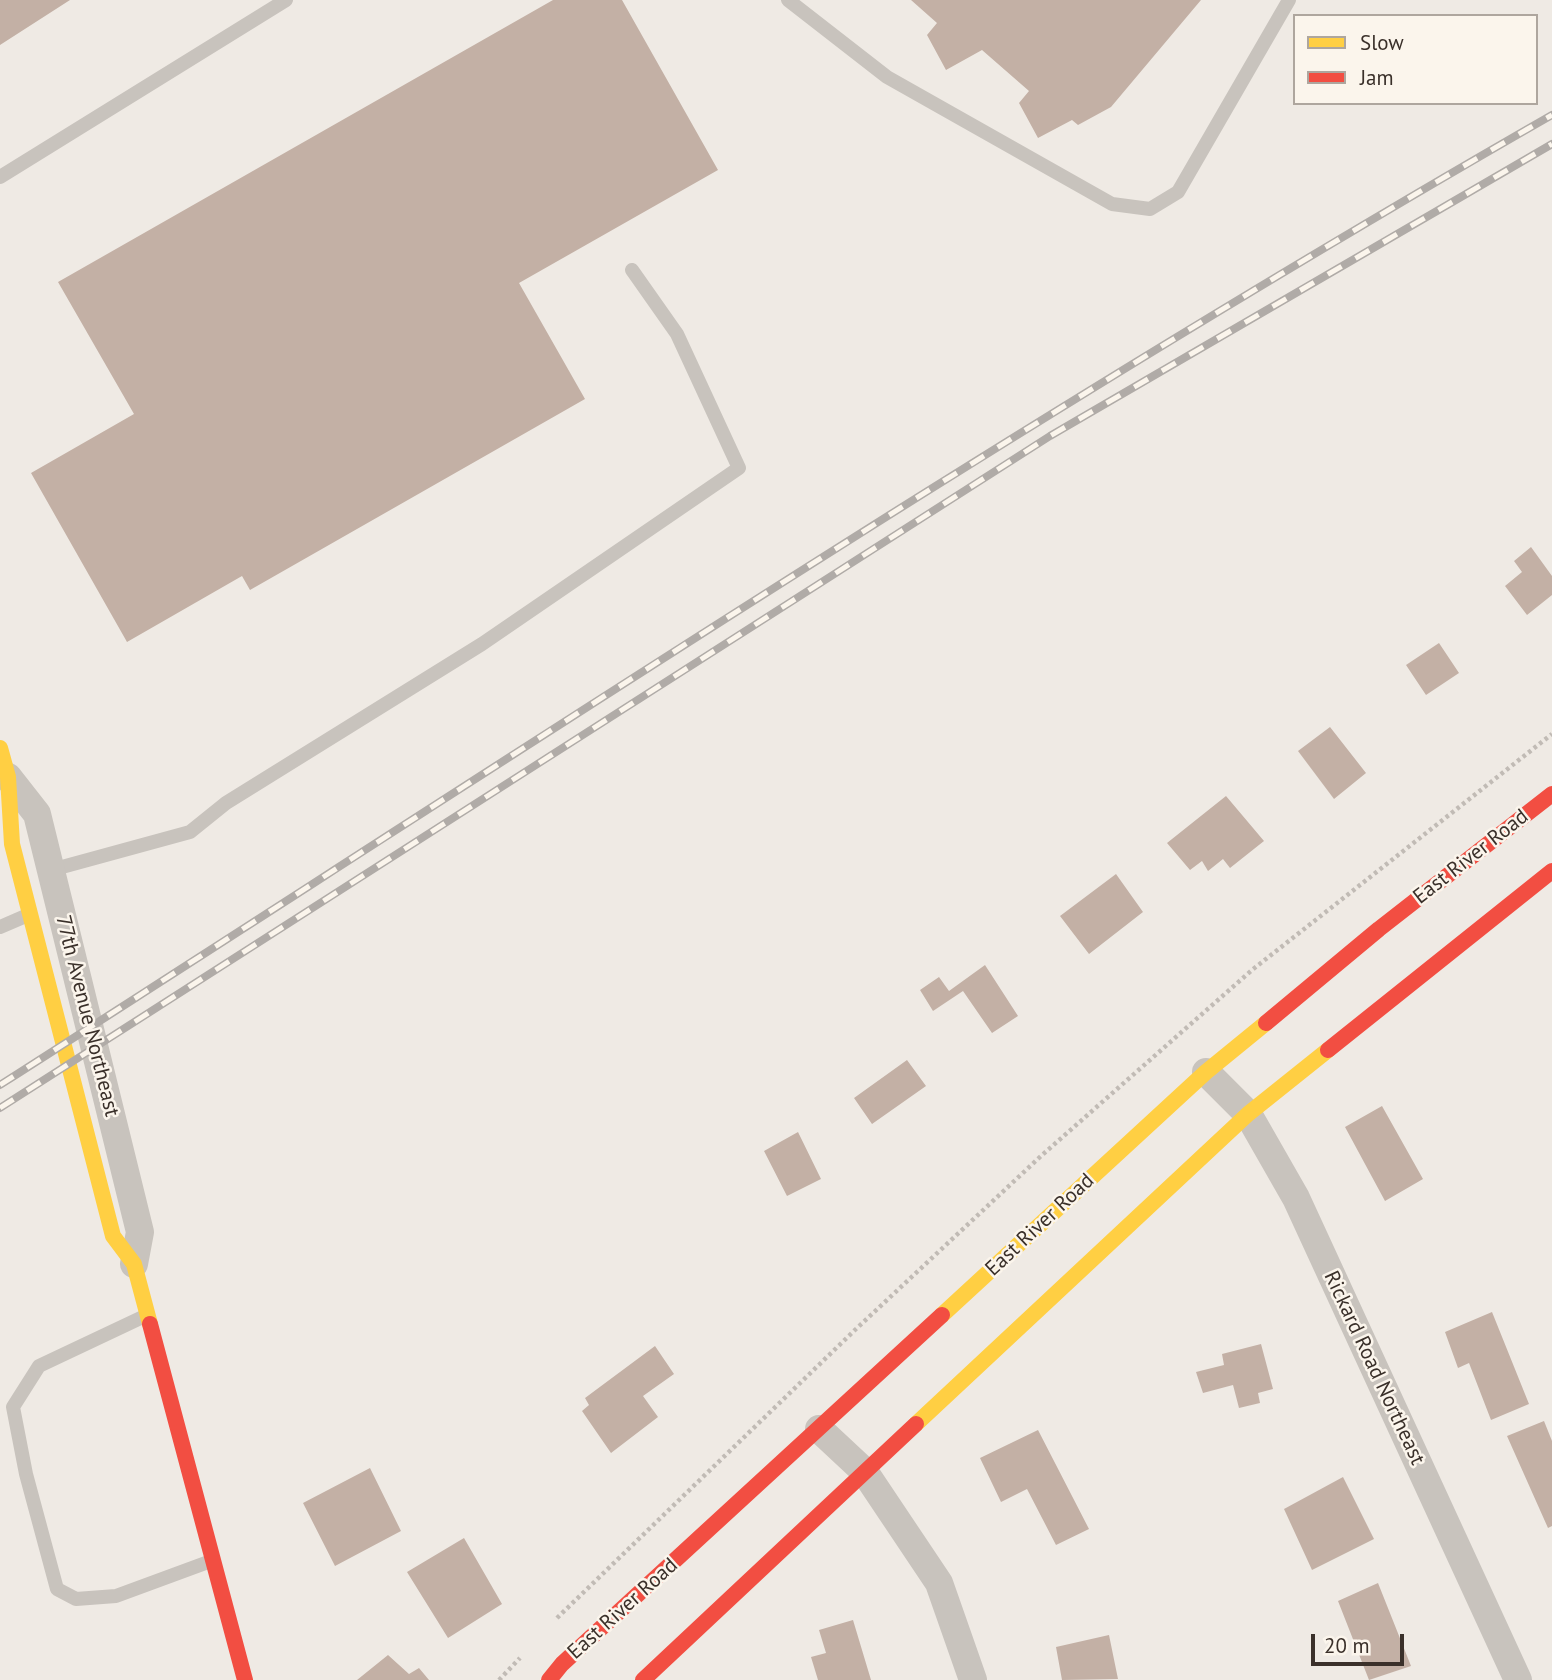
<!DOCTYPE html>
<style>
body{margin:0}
#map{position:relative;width:1552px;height:1680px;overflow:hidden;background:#efeae4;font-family:"PT Sans",sans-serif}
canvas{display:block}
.legend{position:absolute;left:1293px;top:14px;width:245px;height:91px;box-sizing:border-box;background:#fbf5ec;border:2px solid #aea69e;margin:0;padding:9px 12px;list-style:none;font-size:21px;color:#3a302a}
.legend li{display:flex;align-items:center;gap:14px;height:35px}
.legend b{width:35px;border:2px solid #aea69e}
.scale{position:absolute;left:1311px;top:1634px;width:93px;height:32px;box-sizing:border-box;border:4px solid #3a302a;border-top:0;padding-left:9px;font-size:21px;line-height:24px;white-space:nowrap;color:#3a302a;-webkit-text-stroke:5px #fbf5ec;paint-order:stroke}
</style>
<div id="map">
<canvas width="1552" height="1680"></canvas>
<ul class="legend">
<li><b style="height:9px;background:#ffcf43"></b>Slow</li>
<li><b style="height:9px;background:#f24e42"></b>Jam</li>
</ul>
<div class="scale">20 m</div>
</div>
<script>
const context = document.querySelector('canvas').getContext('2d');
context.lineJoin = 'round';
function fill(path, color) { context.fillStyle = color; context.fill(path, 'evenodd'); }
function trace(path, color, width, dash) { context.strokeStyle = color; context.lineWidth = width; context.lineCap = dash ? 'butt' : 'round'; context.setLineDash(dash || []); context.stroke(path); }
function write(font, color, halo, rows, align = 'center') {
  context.font = font + ' "PT Sans",sans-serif'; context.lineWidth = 5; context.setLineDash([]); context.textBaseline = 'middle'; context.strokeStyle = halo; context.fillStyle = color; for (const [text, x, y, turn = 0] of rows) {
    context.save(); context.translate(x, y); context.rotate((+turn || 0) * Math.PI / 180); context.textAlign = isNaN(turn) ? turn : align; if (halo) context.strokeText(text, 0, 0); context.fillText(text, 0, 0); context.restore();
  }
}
fill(new Path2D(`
 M0 0H70L0 45Z
 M553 0H622L718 170 519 283 585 399 250 590 242 576 127 642 31 473 134 414 58 282Z
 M911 0H1201L1111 107 1078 125 1072 120 1038 138 1019 103 1029 91 982 50 946 70 927 35 937 23Z
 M1531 547 1552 576V595L1527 615 1505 586 1522 572 1514 561Z
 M1439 643 1459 673 1426 695 1406 665Z
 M1330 727 1366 773 1334 799 1298 751Z
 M1226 796 1264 841 1230 868 1223 859 1208 871 1202 861 1190 870 1167 843Z
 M1116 874 1143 912 1089 954 1060 916Z
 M985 965 1018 1016 992 1033 963 991 933 1011 920 990 939 977 949 991Z
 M907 1060 926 1086 872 1124 854 1098Z
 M1382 1106 1423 1179 1385 1201 1345 1127Z
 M798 1132 821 1179 787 1196 764 1151Z
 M1492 1312 1529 1404 1491 1420 1469 1363 1458 1368 1445 1332Z
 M1261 1344 1273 1389 1258 1393 1260 1403 1239 1408 1233 1385 1203 1393 1196 1372 1224 1365 1222 1354Z
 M655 1346 674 1374 643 1396 658 1417 611 1453 582 1411 589 1405 585 1398Z
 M1544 1421 1552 1441V1526L1548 1528 1507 1436Z
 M1038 1430 1089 1529 1056 1545 1027 1489 1001 1502 980 1458Z
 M370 1468 401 1531 335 1566 303 1503Z
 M1343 1477 1374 1539 1312 1570 1284 1509Z
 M464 1538 502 1604 448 1638 407 1572Z
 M1378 1583 1411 1666 1369 1680 1338 1601Z
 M853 1620 871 1680H818L811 1657 826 1653 819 1630Z
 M1109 1635 1118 1679 1062 1680 1056 1647Z
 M388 1655 409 1674 419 1668 429 1680H357Z`), '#c3b0a5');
trace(new Path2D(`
 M557 1618 856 1329 1041 1156 1252 970 1552 734
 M499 1680 520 1658`), '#c1bbb5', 4.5, [3.5, 3.5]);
trace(new Path2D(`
 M788 0 887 77 1112 204 1150 209 1178 192 1289 0
 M0 177 286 0
 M51 870 190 832 226 803 482 644 739 468 677 334 632 270
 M0 927 28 915
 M147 1315 39 1366 13 1407 26 1474 57 1589 76 1599 116 1596 211 1561`), '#c8c3bd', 14);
trace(new Path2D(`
 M8 777 37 814 140 1232 134 1264
 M1206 1072 1248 1114 1296 1198 1518 1680
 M819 1429 864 1471 939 1583 973 1680`), '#c8c3bd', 28);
trace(new Path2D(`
 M0 748 8 777 12 844 113 1236 134 1264 150 1324
 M942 1315 1206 1072 1266 1023
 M916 1424 1248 1114 1328 1050`), '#ffcf43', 16);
trace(new Path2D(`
 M1266 1023 1379 929 1552 794
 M1328 1050 1552 871
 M150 1324 245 1680
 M549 1680 562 1664 942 1315
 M643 1680 916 1424`), '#f24e42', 16);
const rail = new Path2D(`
 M0 1085C514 756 1023 418 1552 115
 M0 1108 1050 436 1552 144`);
trace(rail, '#b0aba7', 8);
trace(rail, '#fbf5ec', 5, [16]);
write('21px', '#3a302a', '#fbf5ec', [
 ["East River Road",1471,857,-38],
 ["77th Avenue Northeast",87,1016,76],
 ["East River Road",1040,1225,-43],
 ["Rickard Road Northeast",1374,1368,65],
 ["East River Road",623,1609,-42]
]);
</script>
